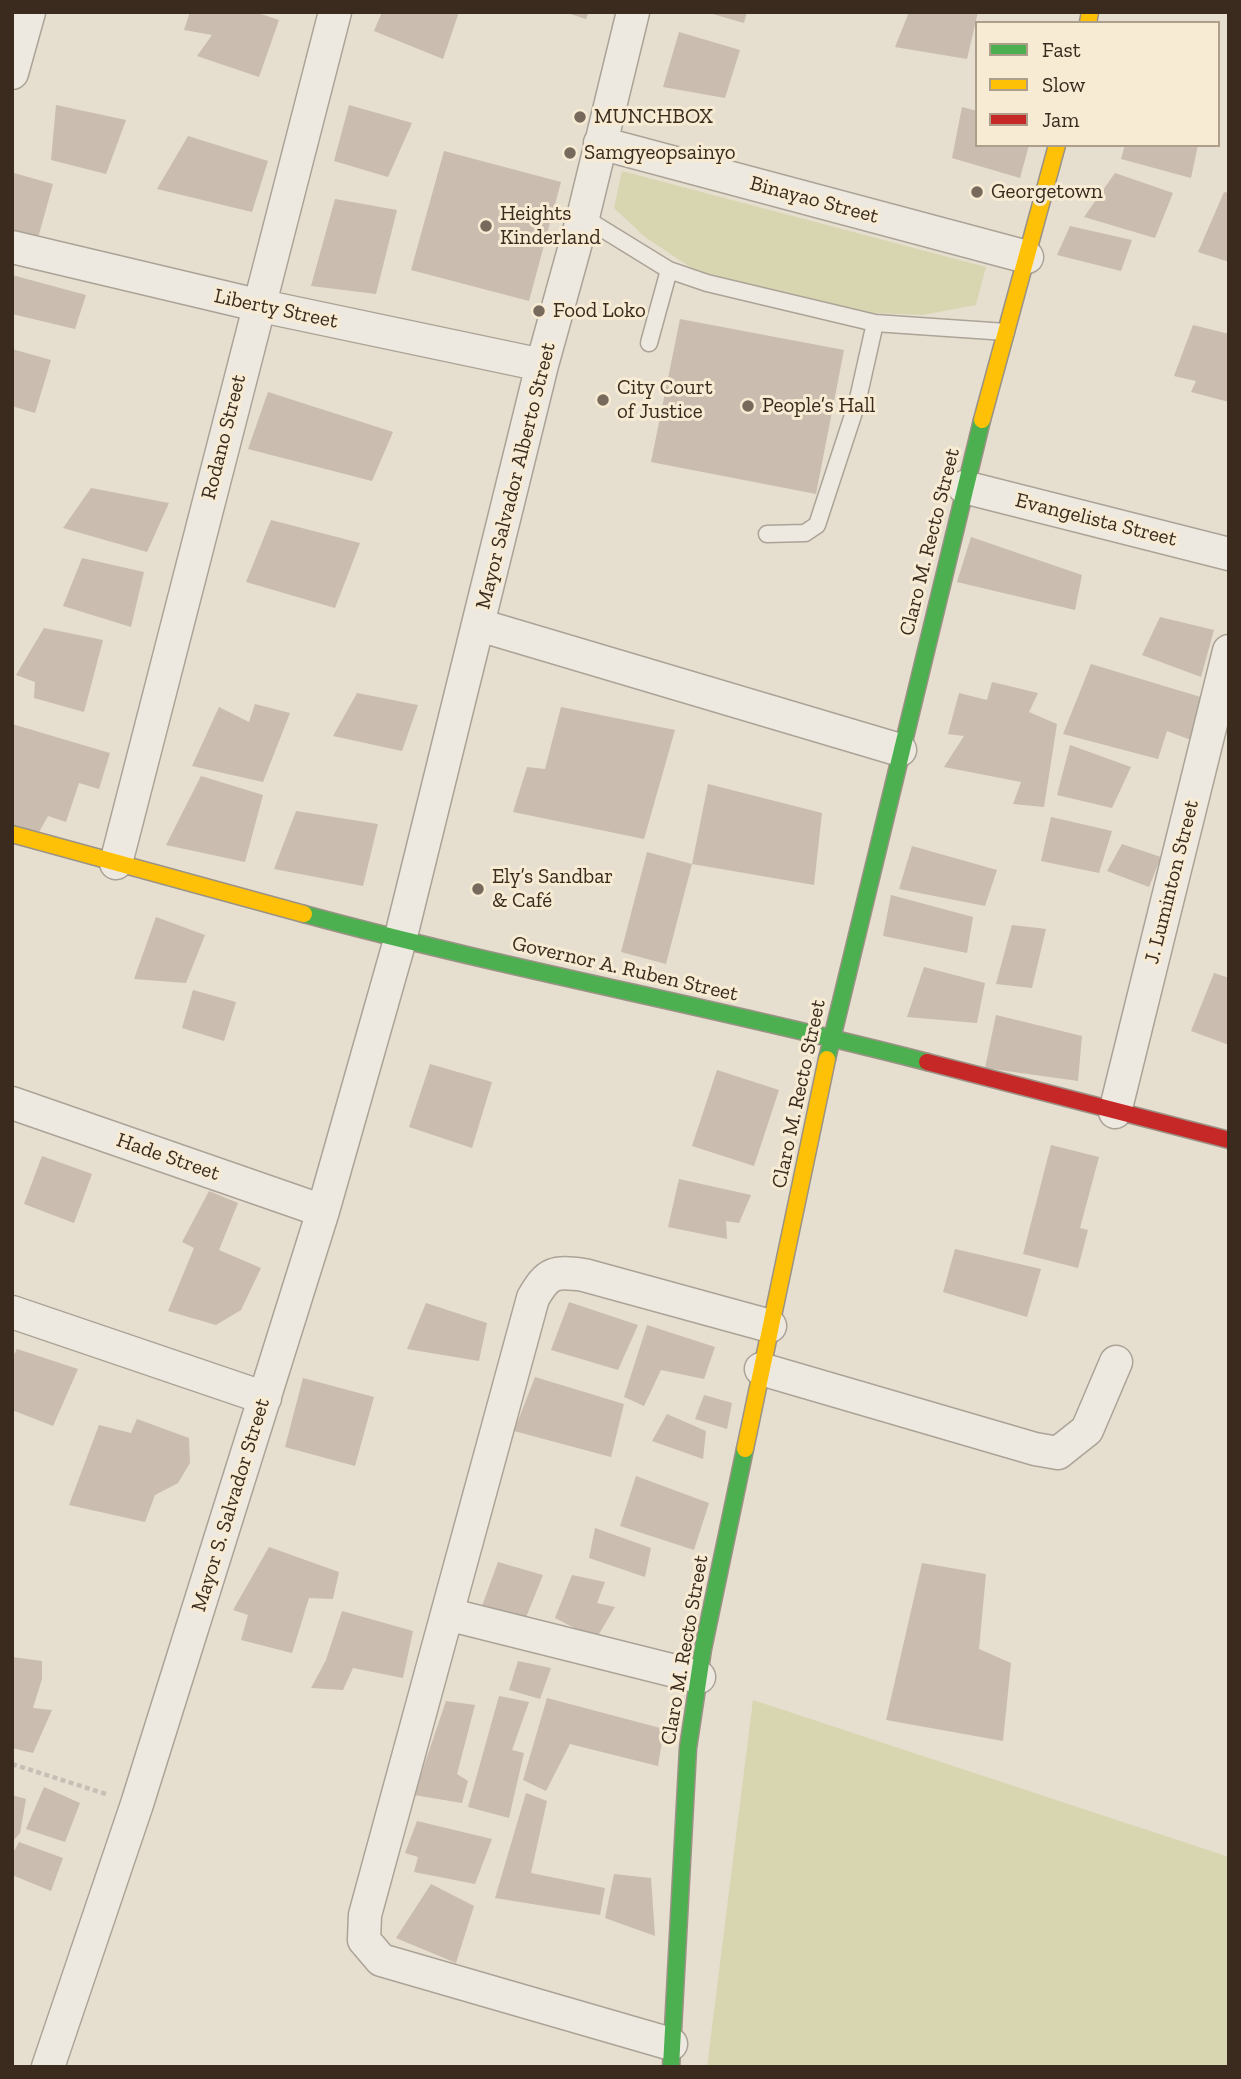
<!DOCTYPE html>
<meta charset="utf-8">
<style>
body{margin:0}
#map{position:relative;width:1241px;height:2079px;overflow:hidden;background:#e6dece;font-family:"Zilla Slab",serif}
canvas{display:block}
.frame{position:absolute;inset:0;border:14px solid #3b2b1e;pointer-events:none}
.legend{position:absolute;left:975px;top:21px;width:245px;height:126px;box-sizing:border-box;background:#f7ebd4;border:2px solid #ac9e8b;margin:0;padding:9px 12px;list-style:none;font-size:21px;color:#3b2b1e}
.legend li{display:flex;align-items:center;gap:14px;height:35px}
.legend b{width:35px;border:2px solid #ac9e8b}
</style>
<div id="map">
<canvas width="1241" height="2079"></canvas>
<div class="frame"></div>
<ul class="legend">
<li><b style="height:9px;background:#4caf50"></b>Fast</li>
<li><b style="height:9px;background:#ffc107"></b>Slow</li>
<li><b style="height:9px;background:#c62828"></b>Jam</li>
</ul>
</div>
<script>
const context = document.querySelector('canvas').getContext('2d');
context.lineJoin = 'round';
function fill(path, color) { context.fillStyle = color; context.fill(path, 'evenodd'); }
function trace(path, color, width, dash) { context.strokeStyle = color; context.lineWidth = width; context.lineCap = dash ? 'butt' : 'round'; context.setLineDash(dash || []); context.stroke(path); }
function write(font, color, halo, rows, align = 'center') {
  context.font = font + ' "Zilla Slab",serif'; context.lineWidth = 6; context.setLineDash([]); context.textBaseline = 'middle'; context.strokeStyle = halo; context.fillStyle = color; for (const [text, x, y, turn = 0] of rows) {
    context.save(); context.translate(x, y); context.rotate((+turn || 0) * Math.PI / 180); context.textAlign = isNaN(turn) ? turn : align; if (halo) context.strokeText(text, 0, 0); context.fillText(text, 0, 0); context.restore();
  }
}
fill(new Path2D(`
 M622 171 986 267 976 305 922 315 855 312 705 277 645 237 614 208Z
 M753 1700 1229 1857V2067H707Z`), '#d8d6b0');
fill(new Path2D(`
 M190 12H255L279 20 259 77 197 56 212 35 184 30Z
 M382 12H459L443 59 374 31Z
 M564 12H589L586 19Z
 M706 12H747L744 23Z
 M909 12H978L967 59 895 47Z
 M679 32 740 50 725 98 663 87Z
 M56 105 126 120 106 174 51 160Z
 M349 105 412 123 388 177 334 161Z
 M962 107 977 111V145H1029L1020 178 952 158Z
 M188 136 268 161 252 212 157 189Z
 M1125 145H1198L1191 178 1121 159Z
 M444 151 561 182 529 301 411 270Z
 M14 173 53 184 38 238 12 231Z
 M1115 173 1173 193 1155 238 1084 217Z
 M1224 192 1229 193V262L1198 252Z
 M335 199 397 210 376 294 311 286Z
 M1070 226 1132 240 1121 271 1057 255Z
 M12 275 86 295 75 329 12 314Z
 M680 319 844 350 816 494 651 462Z
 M1193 325 1229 334V402L1191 392 1196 381 1174 376Z
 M12 349 51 360 35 413 12 406Z
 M268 392 393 432 372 481 248 449Z
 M91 488 169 503 147 552 63 528Z
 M271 520 360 543 335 608 246 582Z
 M971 537 1082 575 1075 610 957 582Z
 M82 558 144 572 131 627 63 606Z
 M1160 617 1214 630 1201 677 1142 655Z
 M44 628 103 640 84 712 34 698 35 682 16 675Z
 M1091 664 1204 698 1191 740 1167 731 1158 759 1063 734Z
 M992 682 1038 693 1029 712 1057 724 1044 807 1013 804 1021 782 944 767 964 736 948 734 959 693 987 700Z
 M357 693 418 705 402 751 333 736Z
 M255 704 290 713 263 782 192 766 219 707 249 722Z
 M561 707 675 730 644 839 513 812 527 767 545 769Z
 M12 724 110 753 99 789 79 783 66 822 48 816 39 832 12 824Z
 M1070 745 1131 767 1112 808 1057 795Z
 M201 776 263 795 245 862 166 845Z
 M708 784 822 813 814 885 692 864 666 964 621 952 647 852 692 864Z
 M296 811 378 824 363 886 274 869Z
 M1051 817 1112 831 1099 873 1041 861Z
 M1122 844 1161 857 1149 887 1107 871Z
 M912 846 997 870 985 906 899 889Z
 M891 895 973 917 967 953 883 936Z
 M156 917 205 935 186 983 134 979Z
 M1012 925 1046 929 1032 988 996 984Z
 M924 967 985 983 977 1023 907 1017Z
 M1214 973 1229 978V1045L1191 1031Z
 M193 990 236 1002 224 1041 182 1028Z
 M996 1015 1082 1036 1078 1081 985 1068Z
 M430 1064 492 1082 472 1148 409 1127Z
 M717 1070 779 1090 754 1166 692 1146Z
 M1051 1145 1099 1157 1080 1228 1088 1230 1078 1268 1023 1254Z
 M42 1156 92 1174 74 1223 24 1204Z
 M679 1179 751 1195 739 1223 726 1221 727 1239 668 1227Z
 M209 1191 238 1203 219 1250 261 1268 241 1310 216 1325 168 1311 194 1248 182 1242Z
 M955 1249 1041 1269 1027 1317 943 1292Z
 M569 1302 638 1325 618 1370 551 1350Z
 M426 1303 487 1323 479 1361 407 1349Z
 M647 1325 715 1347 704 1379 661 1370 644 1406 624 1397Z
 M17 1349 78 1369 53 1426 12 1410V1358Z
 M535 1377 624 1404 611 1457 514 1431Z
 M303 1378 374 1397 355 1466 285 1447Z
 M704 1395 732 1403 727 1429 695 1419Z
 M667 1414 706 1431 703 1459 652 1441Z
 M137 1419 189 1438 190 1463 178 1483 155 1495 145 1522 69 1505 99 1425 131 1433Z
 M636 1476 709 1503 694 1550 620 1526Z
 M595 1528 651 1548 645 1577 589 1558Z
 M269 1547 339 1572 333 1599 309 1598 292 1653 241 1640 248 1615 233 1610Z
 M498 1562 543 1575 525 1620 482 1606Z
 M922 1563 986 1574 979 1649 1011 1663 1003 1741 886 1720Z
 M572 1575 605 1582 597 1603 615 1607 596 1639 555 1618Z
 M342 1611 413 1631 403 1678 353 1668 343 1690 311 1688 326 1660Z
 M12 1657 42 1661V1679L33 1708 52 1710 33 1753 12 1748Z
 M518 1661 551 1668 540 1699 509 1690Z
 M499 1696 529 1702 512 1750 524 1753 509 1818 468 1807Z
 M547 1698 664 1729 658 1766 570 1744 546 1791 523 1780Z
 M446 1701 475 1705 457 1774 468 1781 462 1803 414 1795Z
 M44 1787 80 1803 65 1842 26 1829Z
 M526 1793 547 1801 531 1873 605 1888 600 1915 495 1898Z
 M12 1795 26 1799 20 1833 12 1842Z
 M417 1821 492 1839 475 1884 414 1872 418 1857 405 1853Z
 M19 1842 63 1858 51 1891 12 1875V1855Z
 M614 1874 651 1878 655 1936 605 1918Z
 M431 1884 474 1906 456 1963 396 1938Z`), '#cabcaf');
const lane = new Path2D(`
 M583 217 669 270 707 283 875 323 1006 332
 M649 343 669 270
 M767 534 805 533 817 525 857 403 875 323`);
const street = new Path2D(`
 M12 73 29 12
 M600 143 1027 257
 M12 247 257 305 542 365
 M964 487 1229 554
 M479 625 900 750
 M116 863 335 12
 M12 1103 323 1211
 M1115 1112 1229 651
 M12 1312 265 1398
 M761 1369 1035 1449 1058 1453 1087 1430 1116 1362
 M447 1614 699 1677
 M671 2044 381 1960 364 1940 365 1915 533 1298C548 1272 554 1271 584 1275L770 1326
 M48 2067 137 1804 323 1211 400 940 542 365 583 217 633 12`);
const fast = new Path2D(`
 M304 914C510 970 720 1008 927 1062
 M827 1059 982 420
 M671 2067 688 1748 703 1649 745 1449`);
const slow = new Path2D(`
 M1088 23 1090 12
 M982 420 1057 145
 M12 834 304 914
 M745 1449 827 1059`);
const jam = new Path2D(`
 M927 1062 1229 1140`);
trace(lane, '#aba397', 19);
trace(street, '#aba397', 35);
trace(fast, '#9b9286', 19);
trace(slow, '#9b9286', 19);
trace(jam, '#9b9286', 19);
trace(new Path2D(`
 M12 1764 106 1794`), '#c7bfb6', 4.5, [5, 3.5]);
trace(lane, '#eee9e0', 16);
trace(street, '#eee9e0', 32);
trace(fast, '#4caf50', 16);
trace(slow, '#ffc107', 16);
trace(jam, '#c62828', 16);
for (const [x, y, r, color] of [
 [580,117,7,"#776a5c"],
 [570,153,7,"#776a5c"],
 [977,192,7,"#776a5c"],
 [486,226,7,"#776a5c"],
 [539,311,7,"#776a5c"],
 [603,400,7,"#776a5c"],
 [748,406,7,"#776a5c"],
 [478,889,7,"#776a5c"]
]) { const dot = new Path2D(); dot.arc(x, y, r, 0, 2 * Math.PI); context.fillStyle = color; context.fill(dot); trace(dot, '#f7ebd4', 2.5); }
write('21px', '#3b2b1e', '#f7ebd4', [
 ["MUNCHBOX",594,117],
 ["Samgyeopsainyo",584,153],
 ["Georgetown",991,192],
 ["Heights",500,214],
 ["Kinderland",500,238],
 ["Food Loko",553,311],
 ["City Court",617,388],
 ["of Justice",617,412],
 ["People’s Hall",762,406],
 ["Ely’s Sandbar",492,877],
 ["& Café",492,901]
], 'left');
write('21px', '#3b2b1e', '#f7ebd4', [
 ["Binayao Street",814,200,15],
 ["Liberty Street",276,309,12],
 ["Rodano Street",224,437,-76],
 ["Mayor Salvador Alberto Street",516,476,-76],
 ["Evangelista Street",1096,520,14],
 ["Claro M. Recto Street",930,542,-76],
 ["J. Luminton Street",1172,882,-76],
 ["Governor A. Ruben Street",625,969,13],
 ["Claro M. Recto Street",799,1094,-78],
 ["Hade Street",168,1157,19],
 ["Mayor S. Salvador Street",231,1505,-73],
 ["Claro M. Recto Street",685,1650,-80]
]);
</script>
